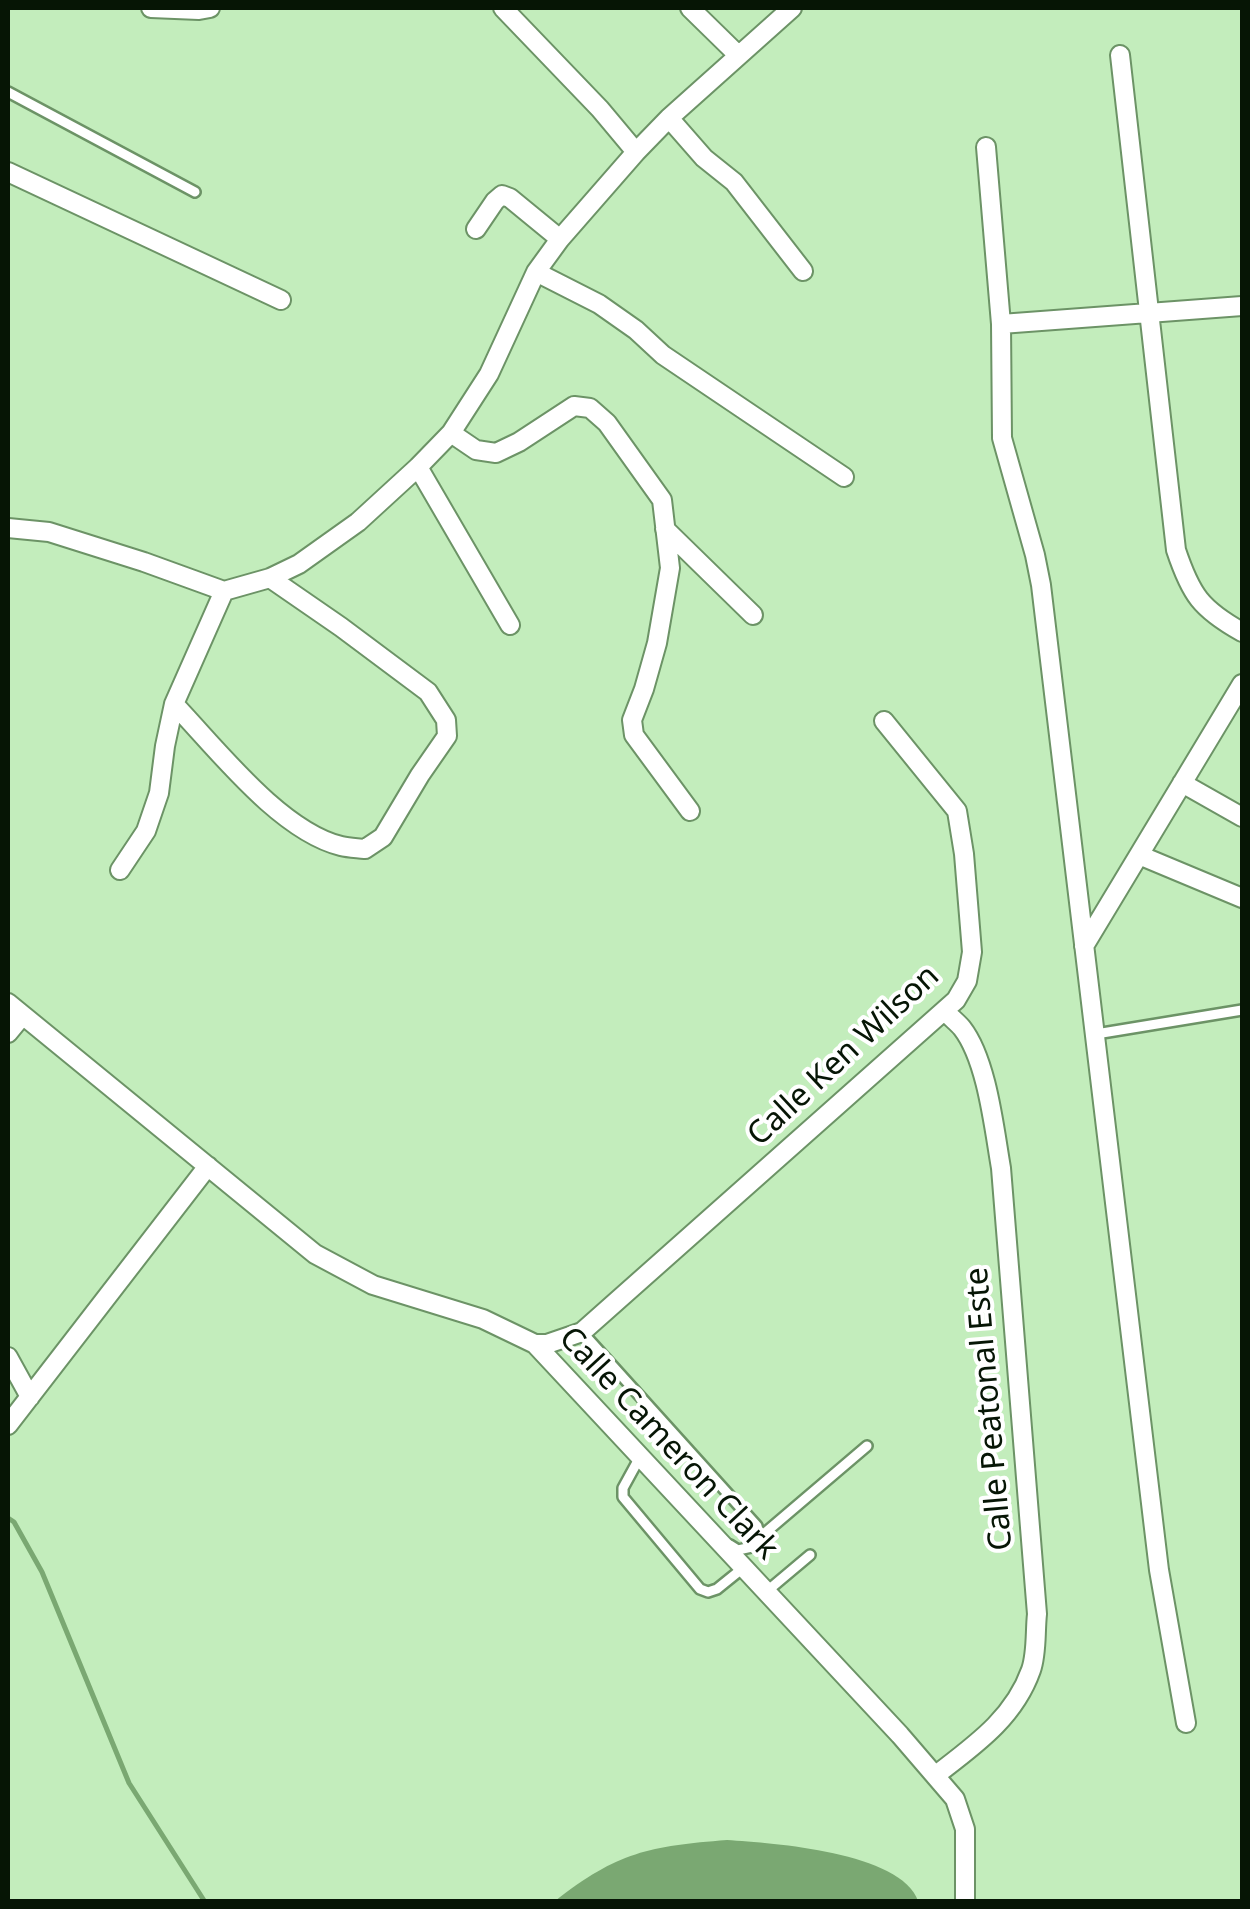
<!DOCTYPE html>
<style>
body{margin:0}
#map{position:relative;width:1250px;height:1909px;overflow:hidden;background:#c3edbc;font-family:"Noto Sans",sans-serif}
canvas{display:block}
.frame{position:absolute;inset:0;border:10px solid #061505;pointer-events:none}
</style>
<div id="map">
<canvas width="1250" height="1909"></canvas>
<div class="frame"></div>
</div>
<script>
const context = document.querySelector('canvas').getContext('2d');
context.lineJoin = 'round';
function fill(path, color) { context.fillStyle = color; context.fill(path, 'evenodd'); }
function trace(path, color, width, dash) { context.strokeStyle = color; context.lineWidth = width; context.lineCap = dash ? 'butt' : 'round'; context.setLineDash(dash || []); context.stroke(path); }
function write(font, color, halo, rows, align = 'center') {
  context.font = font + ' "Noto Sans",sans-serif'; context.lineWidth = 8; context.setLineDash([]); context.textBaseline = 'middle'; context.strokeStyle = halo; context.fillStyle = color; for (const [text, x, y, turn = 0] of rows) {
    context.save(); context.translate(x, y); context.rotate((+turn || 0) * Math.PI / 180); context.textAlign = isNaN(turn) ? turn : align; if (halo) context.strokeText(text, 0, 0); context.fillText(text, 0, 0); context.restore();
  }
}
fill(new Path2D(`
 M727 1840C773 1843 901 1852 918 1901H555C617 1852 650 1846 727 1840Z`), '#7aa872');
trace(new Path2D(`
 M8 1518 14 1522 42 1572 129 1783 205 1902`), '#7aa872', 5);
const service = new Path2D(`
 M8 92 195 192
 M1096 1034 1242 1010
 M582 1332 757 1526 759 1538 752 1547 738 1550 730 1545
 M640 1457 623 1488V1497L700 1589 708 1592 717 1589 743 1568
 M759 1538 867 1446
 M766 1592 810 1555`);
const minor = new Path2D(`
 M151 8 199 10 210 8
 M503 8 600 109 636 152
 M690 8 737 54
 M1120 55 1176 550C1191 595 1201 609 1242 632
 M669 118 704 158 734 182 803 271
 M986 147 1001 324 1002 438 1035 555 1041 585 1159 1570 1186 1723
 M8 172 281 300
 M476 229 495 201 502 195 510 198 560 239
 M536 272 599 304 636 330 663 355 844 477
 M1001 324 1242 306
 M451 433 476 450 496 453 519 442 574 406 590 408 607 423 662 500 670 568 657 643 644 689 632 720 634 735 690 811
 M418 467 510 625
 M8 528 49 532 144 562 224 591
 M665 529 753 615
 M224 591 270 578 299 564 358 522 418 467 451 433 489 374 536 272 560 239 636 152 669 118 792 8
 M174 704C217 749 280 831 341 846 349 848 357 848 365 849L383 837 420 775 447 736 446 720 428 692 341 627 270 578
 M1182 783 1242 817
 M1139 855 1242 898
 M120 870 146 831 159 793 165 746 174 704 224 591
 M1084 946 1242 684
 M8 1003 315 1254 373 1285 483 1319 535 1344 900 1735 955 1799 965 1829V1902
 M8 1033 22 1016
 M535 1344H547L582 1332 956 1000 967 981 972 952 964 854 957 811 884 721
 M8 1357 30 1397
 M8 1425 208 1166
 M936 1775C975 1745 1014 1718 1031 1670 1037 1653 1035 1632 1037 1614L1001 1168C994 1128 987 1060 962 1028 957 1022 950 1017 945 1011`);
trace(service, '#6c9366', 14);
trace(minor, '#6c9366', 22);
trace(service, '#fff', 9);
trace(minor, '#fff', 18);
write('32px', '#061505', '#fff', [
 ["Calle Ken Wilson",844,1056,-43],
 ["Calle Peatonal Este",990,1409,-95],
 ["Calle Cameron Clark",668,1444,47]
]);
</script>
